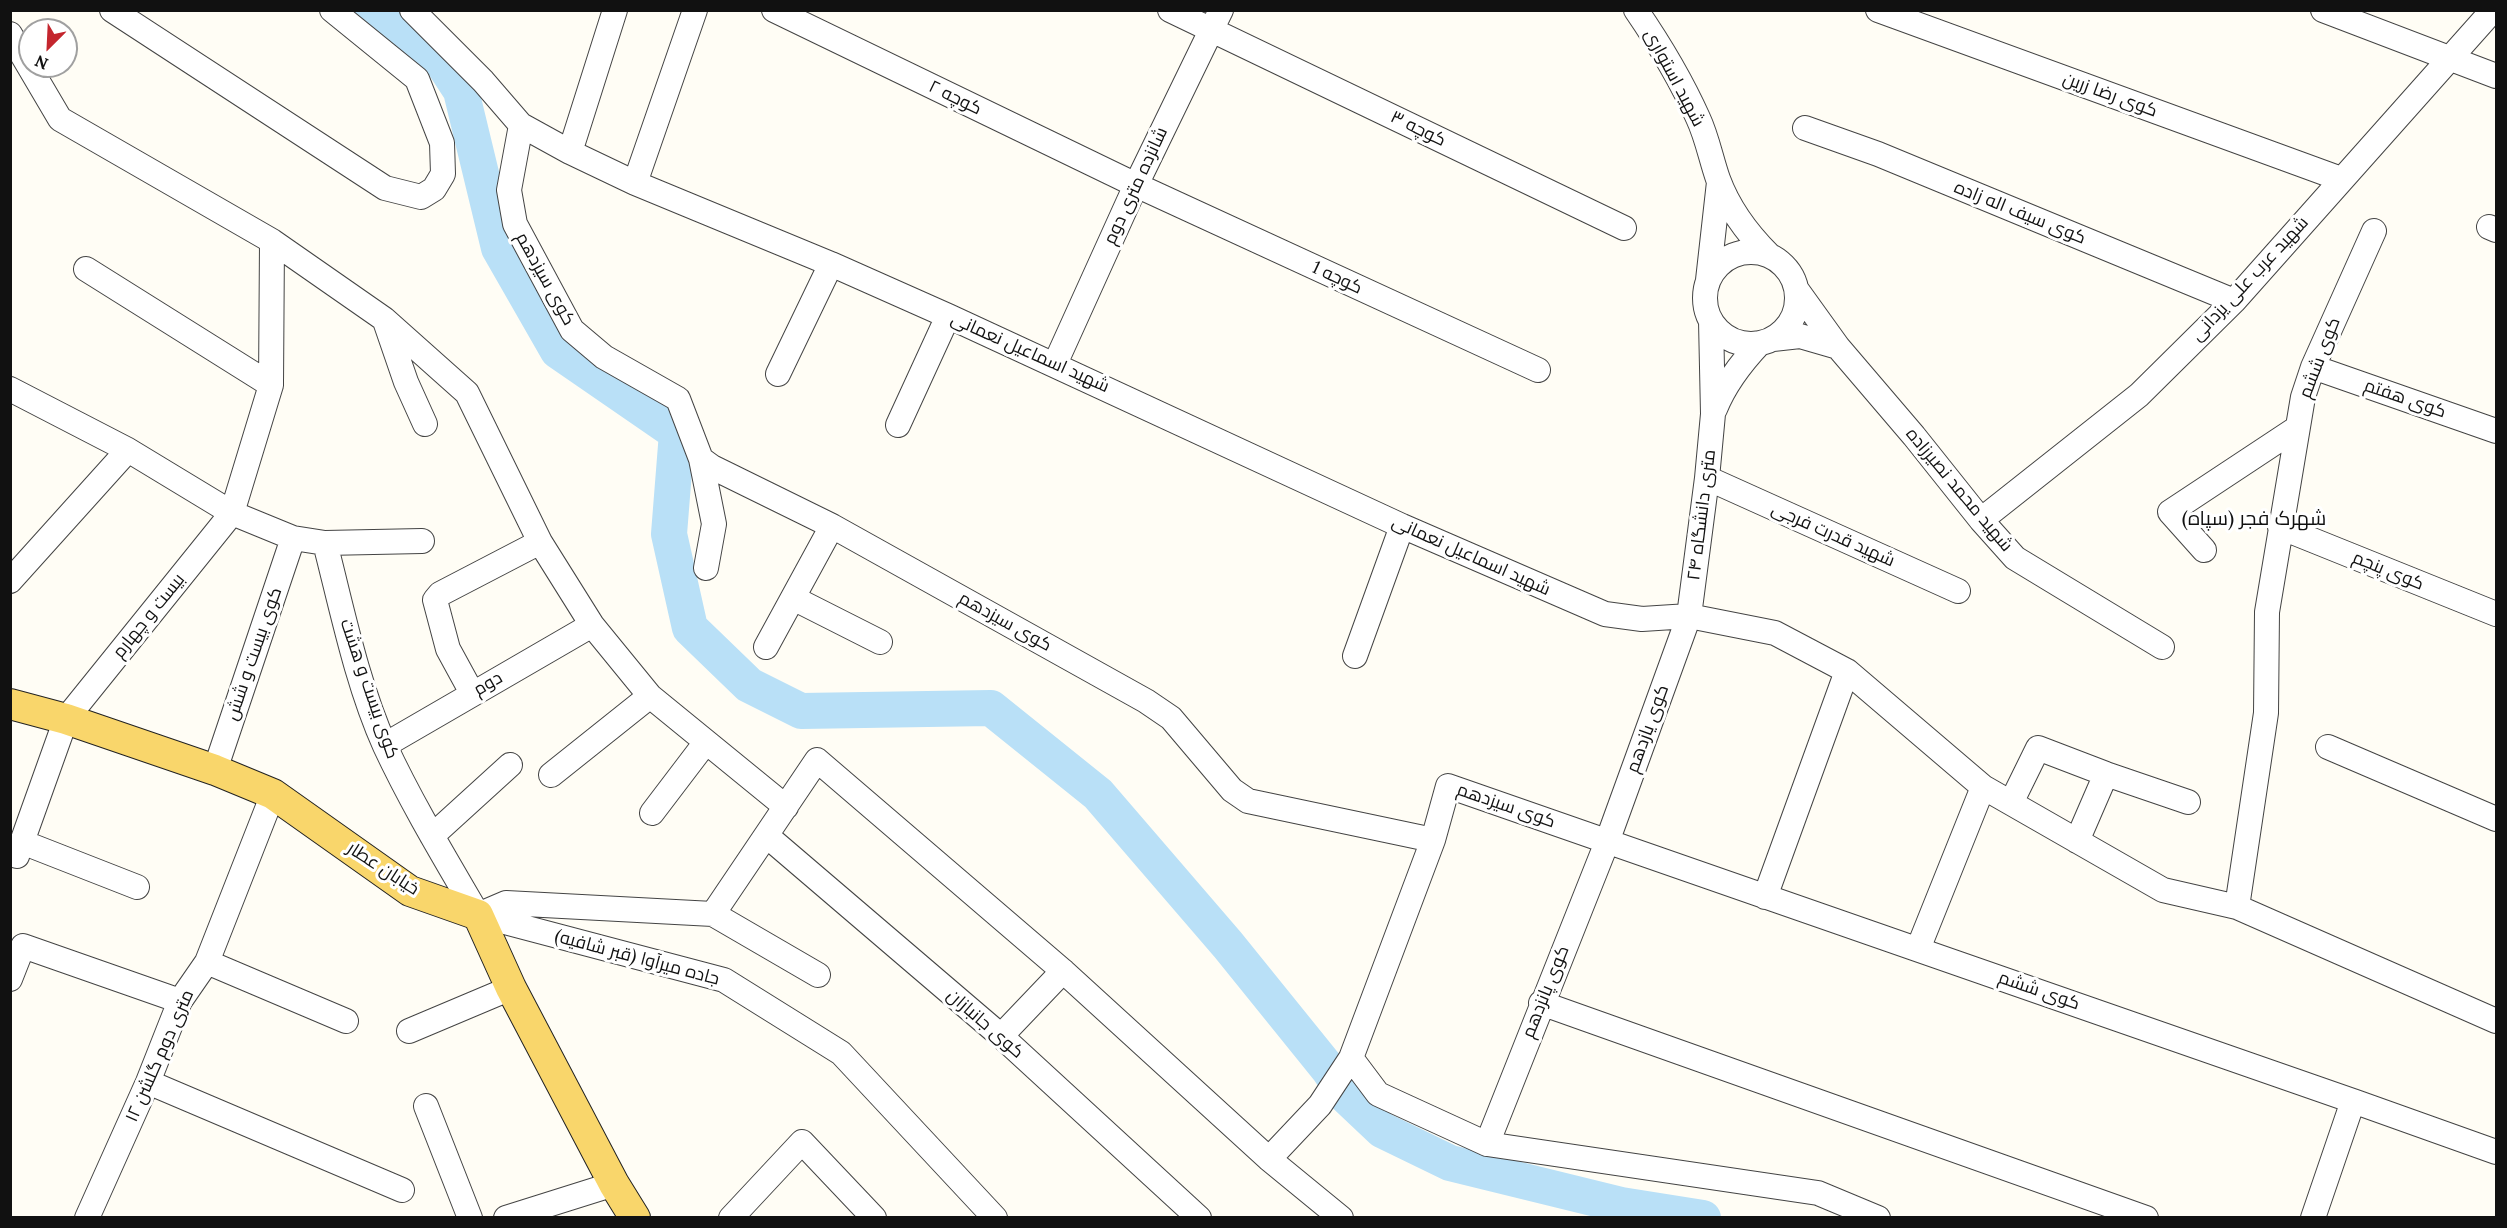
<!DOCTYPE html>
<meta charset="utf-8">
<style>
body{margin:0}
#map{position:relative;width:2507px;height:1228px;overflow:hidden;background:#fffdf5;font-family:Lora,serif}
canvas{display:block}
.frame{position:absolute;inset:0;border:12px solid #111;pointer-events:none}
.north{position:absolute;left:18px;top:18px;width:60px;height:60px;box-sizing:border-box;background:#fff;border:2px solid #a0a0a0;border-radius:50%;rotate:204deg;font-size:16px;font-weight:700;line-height:24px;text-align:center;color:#111}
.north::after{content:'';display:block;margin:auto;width:21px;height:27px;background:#c4262e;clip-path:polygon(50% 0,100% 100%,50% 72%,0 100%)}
</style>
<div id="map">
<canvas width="2507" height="1228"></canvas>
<div class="frame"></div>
<div class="north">N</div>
</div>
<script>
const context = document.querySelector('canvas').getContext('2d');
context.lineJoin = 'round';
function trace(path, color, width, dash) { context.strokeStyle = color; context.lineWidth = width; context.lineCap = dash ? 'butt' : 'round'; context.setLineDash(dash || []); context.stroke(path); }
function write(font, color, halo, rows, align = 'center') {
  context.font = font + ' Lora,Cairo,serif'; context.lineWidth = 6; context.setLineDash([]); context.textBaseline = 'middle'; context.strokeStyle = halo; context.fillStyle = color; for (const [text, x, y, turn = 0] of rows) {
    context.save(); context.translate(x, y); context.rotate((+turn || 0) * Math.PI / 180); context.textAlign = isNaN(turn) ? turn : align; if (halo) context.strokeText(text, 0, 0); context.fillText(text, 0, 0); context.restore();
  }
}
trace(new Path2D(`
 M366 10 442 62 461 91 499 248 558 351 677 433 669 534 690 628 749 685 801 711 991 708 1098 794 1228 945 1329 1070 1346 1096 1382 1130 1450 1163 1621 1205 1703 1218`), '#b9e0f7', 36);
const minor = new Path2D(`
 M112 10 385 188 421 197 434 189 443 174 442 143 417 79 332 10
 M412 10 483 81 521 125 570 152 635 183 831 264 948 316 1402 526 1605 614 1642 619 1689 616 1775 633 1847 671 1983 787 2163 890 2237 907 2496 1021
 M774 10 1136 185 1538 370
 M1170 10 1624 228
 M1636 10C1660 45 1681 80 1698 118 1707 137 1711 159 1718 179 1729 209 1747 233 1769 255
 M1878 10 2341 179
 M2323 10 2496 76
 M10 34 60 119 272 241 384 319 467 393 540 542 592 625 650 696 786 807
 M521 125 509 190 515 224 572 330 604 357 678 399 701 459 712 467 832 526 1146 701 1171 718 1232 790 1248 801 1433 840 1448 786 2353 1101 2313 1218
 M1805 128 1878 154 2234 301
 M570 152 615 10
 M635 183 695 10
 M2489 227 2496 230
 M1705 298a46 46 0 1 1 92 0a46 46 0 1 1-92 0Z
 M86 269 271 385
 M1708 280 1719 182
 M1797 290 1838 347 1914 436 1981 520 2015 558 2162 647
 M385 321 406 382 425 424
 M1773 339 1800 336 1838 347
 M1055 364 1136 185 1221 10
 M2313 367 2496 431
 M778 374 831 264
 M10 389 128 450 232 513 293 538 325 543C342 609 357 684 385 746 412 804 446 860 478 915
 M1715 409C1725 384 1741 363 1760 343
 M898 425 948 316
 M701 459 714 524 706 568
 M1707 478 1958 591
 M1981 520 2139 395 2234 301 2493 10
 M2280 527 2496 614
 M325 543 422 541
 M2204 550 2170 512 2297 428
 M10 581 128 450
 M793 598 880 642
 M766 647 832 526
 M1355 656 1402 526
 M472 693 448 649 435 600 440 594 540 542
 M385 745 592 625
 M2328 747 2496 819
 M215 770 293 538
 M551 775 650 696
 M2011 803 2038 748 2106 774 2188 802
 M652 813 706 742
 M432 836 510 765
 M767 836 1001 1036 1199 1218
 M2077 841 2106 774
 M22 842 137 887
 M17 856 66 719 232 513 271 385 272 241
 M1765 897 1847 671
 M2237 907 2266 713 2267 612 2303 397 2313 367 2374 231
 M713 914 818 975
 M478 915 506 903 713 914 817 760 1063 971 1269 1159 1341 1218
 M478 915 724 980 841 1053 995 1218
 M1918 949 1983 787
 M207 962 346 1021
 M10 979 23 946 180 1001
 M1541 1003 2146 1218
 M409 1031 511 988
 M1001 1036 1063 971
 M1351 1058 1378 1094 1487 1144 1818 1193 1878 1218
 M148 1082 402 1190
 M2353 1101 2496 1152
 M426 1106 470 1218
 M1487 1144 1607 842 1689 616 1707 478 1713 414 1711 321
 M1269 1159 1320 1105 1351 1058 1433 840
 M87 1218 148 1082 180 1001 207 962 273 794
 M506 1218 614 1184
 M731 1218 802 1142 874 1218`);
const major = new Path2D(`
 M10 704 66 719 215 770 273 794 410 891 478 915 511 988 614 1184 635 1218`);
trace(minor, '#444', 26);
trace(major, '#222', 32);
trace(minor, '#fff', 24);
trace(major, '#f9d66b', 30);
write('18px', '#111', '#fff', [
 ["شهید استواری",1674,78,62],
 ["کوی رضا زرین",2110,95,20],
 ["کوچه ۲",955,98,26],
 ["کوچه ۳",1418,129,26],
 ["شانزده متری دوم",1136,186,-65],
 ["کوی سیف اله زاده",2020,213,22],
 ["کوچه 1",1337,278,25],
 ["کوی سیزدهم",545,279,61],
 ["شهید عرب علی یزدانی",2250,279,-47],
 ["شهید اسماعیل نعمانی",1030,353,24],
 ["کوی ششم",2320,358,-69],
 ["کوی هفتم",2405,399,19],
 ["شهید محمد نصیرزاده",1959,490,50],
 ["۲۴ متری دانشگاه",1702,515,-83],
 ["شهید قدرت فرجی",1833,535,24],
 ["شهید اسماعیل نعمانی",1471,556,24],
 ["کوی پنچم",2388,571,22],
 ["بیست و چهارم",149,616,-51],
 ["کوی سیزدهم",1005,622,29],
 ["کوی بیست و شش",254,654,-71],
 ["دوم",488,684,-30],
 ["کوی بیست و هشت",369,689,71],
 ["کوی یازدهم",1648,729,-70],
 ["کوی سیزدهم",1506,806,19],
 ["خیابان عطار",383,869,33],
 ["جاده میرآوا (قبر شافیه)",637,958,15],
 ["کوی ششم",2039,991,19],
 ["کوی پانزدهم",1546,992,-68],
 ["کوی جانبازان",985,1024,41],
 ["۱۲ متری دوم گلشن",160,1056,-66]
]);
write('20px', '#111', '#fff', [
 ["شهرک فجر (سپاه)",2254,519]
]);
</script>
